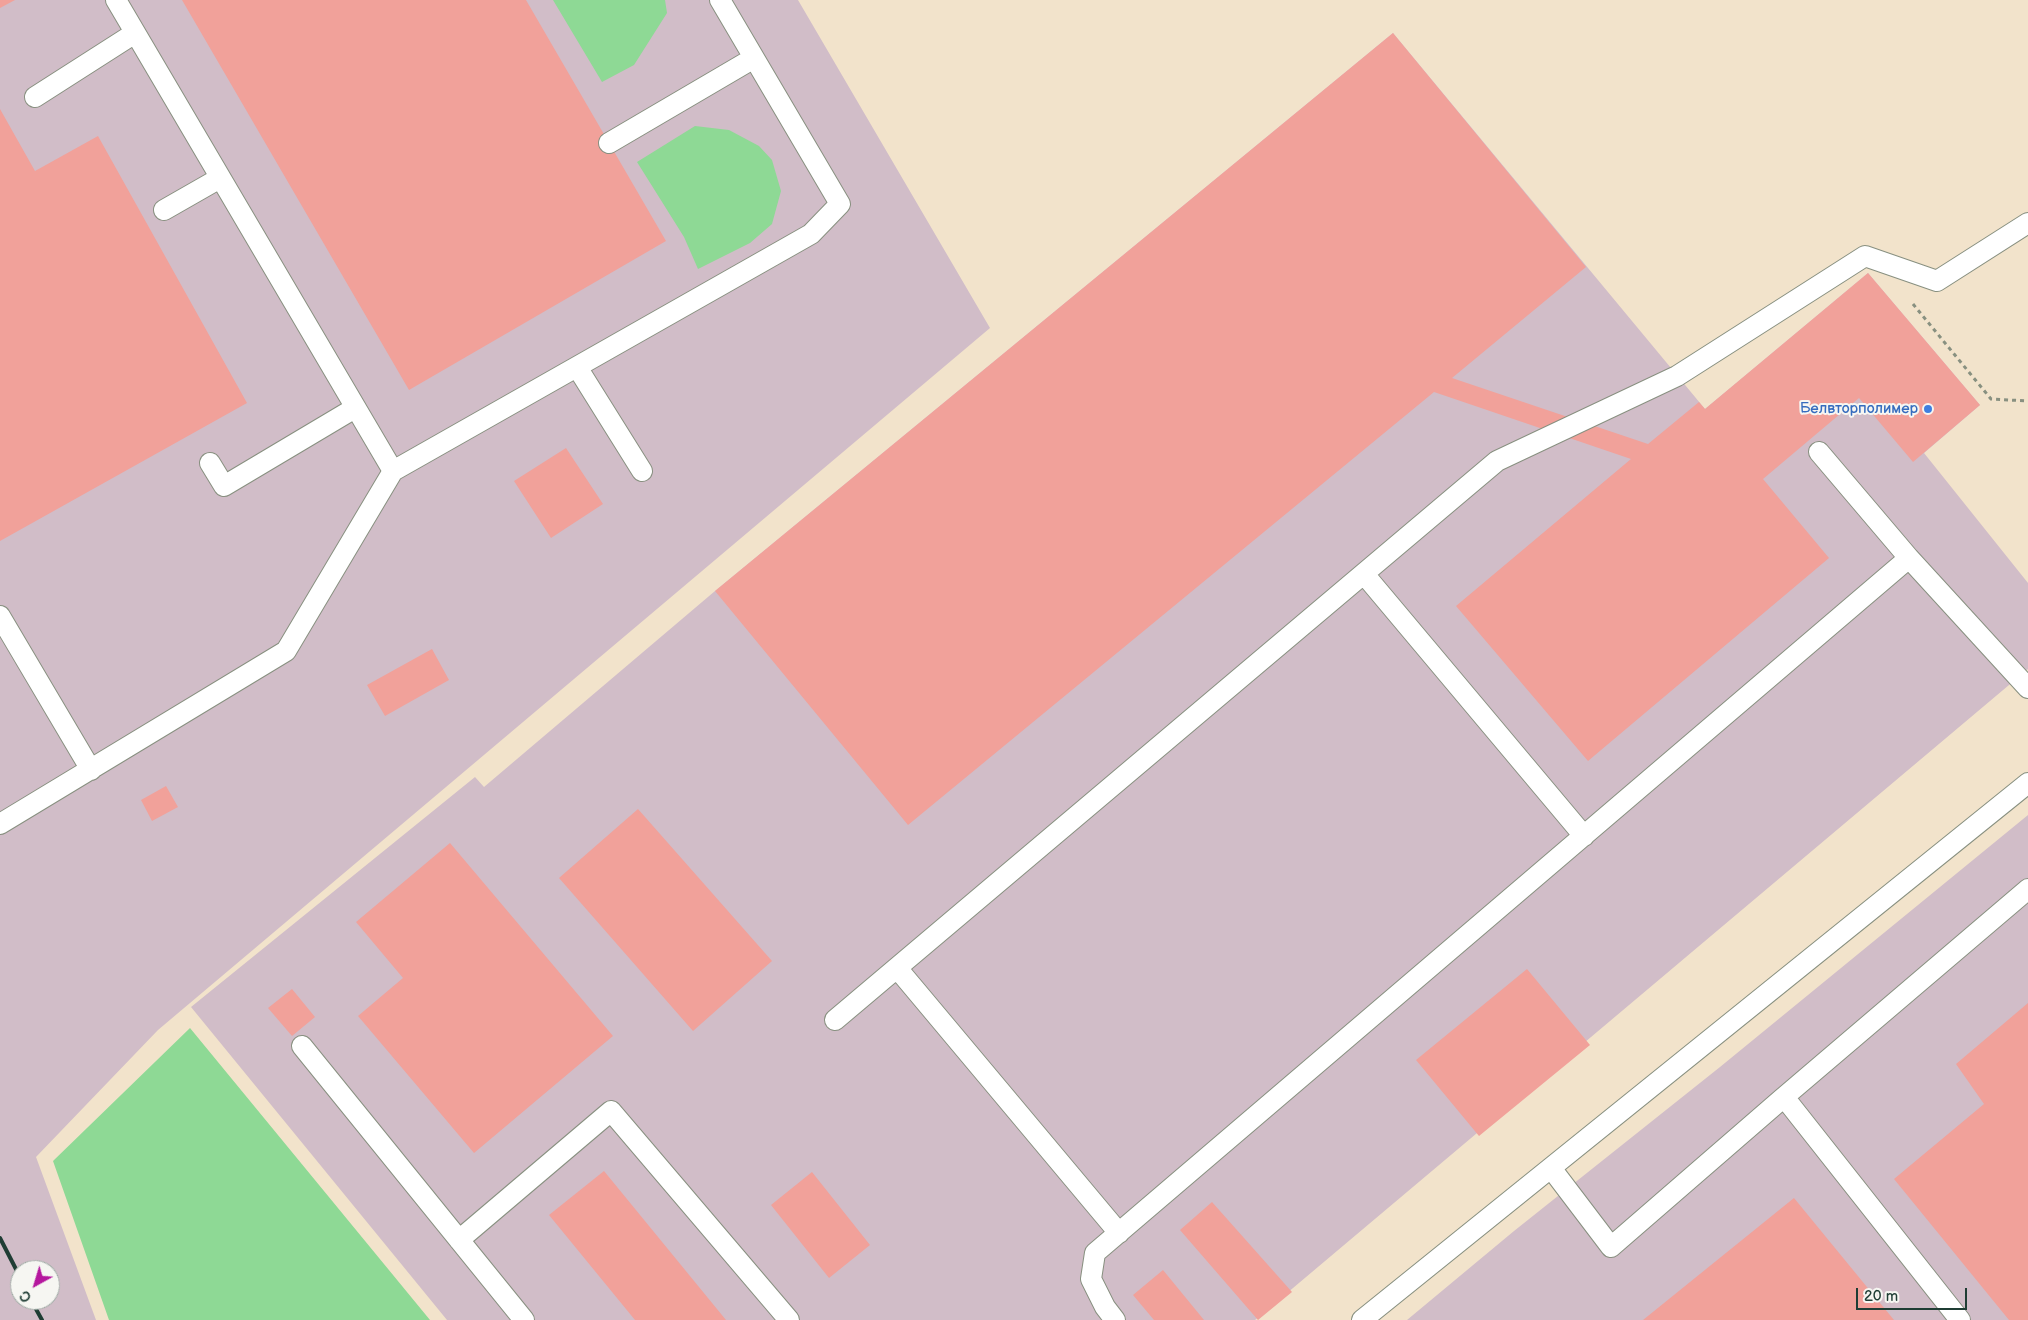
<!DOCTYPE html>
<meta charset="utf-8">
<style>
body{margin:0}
#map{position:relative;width:2028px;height:1320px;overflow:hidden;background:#f2e3cb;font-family:"Balsamiq Sans",sans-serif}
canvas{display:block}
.north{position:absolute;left:10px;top:1260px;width:50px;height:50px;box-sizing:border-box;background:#f6f6f2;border:1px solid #a0aca6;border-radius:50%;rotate:219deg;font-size:14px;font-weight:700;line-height:20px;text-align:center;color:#1f3d34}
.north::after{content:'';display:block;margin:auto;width:18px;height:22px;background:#b5179e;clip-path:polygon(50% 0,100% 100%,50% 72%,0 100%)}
.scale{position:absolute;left:1856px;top:1288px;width:111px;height:22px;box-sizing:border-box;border:2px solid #1f3d34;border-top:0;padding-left:6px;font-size:15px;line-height:18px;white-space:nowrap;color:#1f3d34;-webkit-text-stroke:4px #f6f6f2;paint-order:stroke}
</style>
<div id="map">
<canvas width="2028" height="1320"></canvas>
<div class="north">С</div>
<div class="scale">20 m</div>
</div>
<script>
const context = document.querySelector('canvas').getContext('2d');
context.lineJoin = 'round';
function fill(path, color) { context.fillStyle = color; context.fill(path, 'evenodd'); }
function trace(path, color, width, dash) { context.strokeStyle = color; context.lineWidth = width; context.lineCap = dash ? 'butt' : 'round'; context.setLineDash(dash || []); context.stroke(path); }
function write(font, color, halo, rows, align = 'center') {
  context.font = font + ' "Balsamiq Sans",sans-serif'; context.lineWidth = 4; context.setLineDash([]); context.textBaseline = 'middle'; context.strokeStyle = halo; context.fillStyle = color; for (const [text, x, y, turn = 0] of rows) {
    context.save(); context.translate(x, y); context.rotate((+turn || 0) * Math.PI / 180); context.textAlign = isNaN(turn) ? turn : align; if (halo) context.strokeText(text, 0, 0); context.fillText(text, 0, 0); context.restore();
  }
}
fill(new Path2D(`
 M0 0H798L990 328 158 1030 36 1157 96 1320H0ZM20 1270H50V1300H20Z
 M1393 33 1705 409 1868 273 1980 405 1924 453 2028 583V669L1255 1320H447L191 1007 475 777 484 787 715 591Z
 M2028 815V1320H1407L1514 1231 1720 1067Z`), '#d1bdc8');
fill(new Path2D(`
 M553 0H665L667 13 634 65 602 82Z
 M695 126 729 130 759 146 772 160 781 191 772 224 750 243 698 269 684 237 637 162Z
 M190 1028 430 1320H109L53 1161Z`), '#8ed995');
fill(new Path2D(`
 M0 0H15L0 8Z
 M182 0H526L666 241 409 390Z
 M1393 33 1586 267 1452 378 1648 444 1699 402 1705 409 1868 273 1980 405 1913 462 1859 398 1763 479 1829 558 1588 761 1456 606 1631 459 1434 392 908 825 715 591Z
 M0 109 35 171 98 136 247 403 0 541Z
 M566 448 603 504 551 538 514 481Z
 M432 649 449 680 385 716 367 685Z
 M166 786 178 807 152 821 141 800Z
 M638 809 772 961 693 1031 559 878Z
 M450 843 613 1036 474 1153 358 1016 403 978 356 922Z
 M1527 969 1590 1045 1479 1136 1416 1060Z
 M292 989 315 1017 292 1036 268 1008Z
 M2028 1003V1320H2009L1894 1179 1984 1104 1956 1064Z
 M604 1171 726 1320H635L549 1215Z
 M812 1172 870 1245 829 1278 771 1205Z
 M1794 1198 1894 1320H1643Z
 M1212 1202 1292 1292 1258 1320 1180 1230Z
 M1163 1270 1204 1320H1154L1133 1295Z`), '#f1a19a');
const lane = new Path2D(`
 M116 0 393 471
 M35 97 135 33
 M609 143 754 58
 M164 210 220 178
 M577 367 642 471
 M1819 452 1909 558
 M210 463 224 486 355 408
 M1364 574 1584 836
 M0 616 91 770
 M0 824 286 651 393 471 811 234 840 204 720 0
 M897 968 1119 1233
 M835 1020 1497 461 1677 376 1865 256 1937 281 2028 223
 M302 1046 524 1320
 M1551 1168 1611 1247 1784 1097
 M459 1240 611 1111 789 1320
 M1115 1320 1105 1307 1091 1279 1095 1253 1909 558 2028 688
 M1362 1320 2028 783
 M1960 1320 1784 1097 2028 889`);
trace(lane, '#889080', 22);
trace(new Path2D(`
 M1913 304 1991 399 2028 401`), '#889080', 3, [4, 4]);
trace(lane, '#fff', 20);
trace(new Path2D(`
 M0 1238 20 1277
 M31 1300 42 1320`), '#1f3d34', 4);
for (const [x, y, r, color] of [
 [1928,409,5,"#3f7fe0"]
]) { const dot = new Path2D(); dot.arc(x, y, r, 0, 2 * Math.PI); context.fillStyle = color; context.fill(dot); trace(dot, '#f6f6f2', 2); }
write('15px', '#366cbe', '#f6f6f2', [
 ["Белвторполимер",1918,409]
], 'right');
</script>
